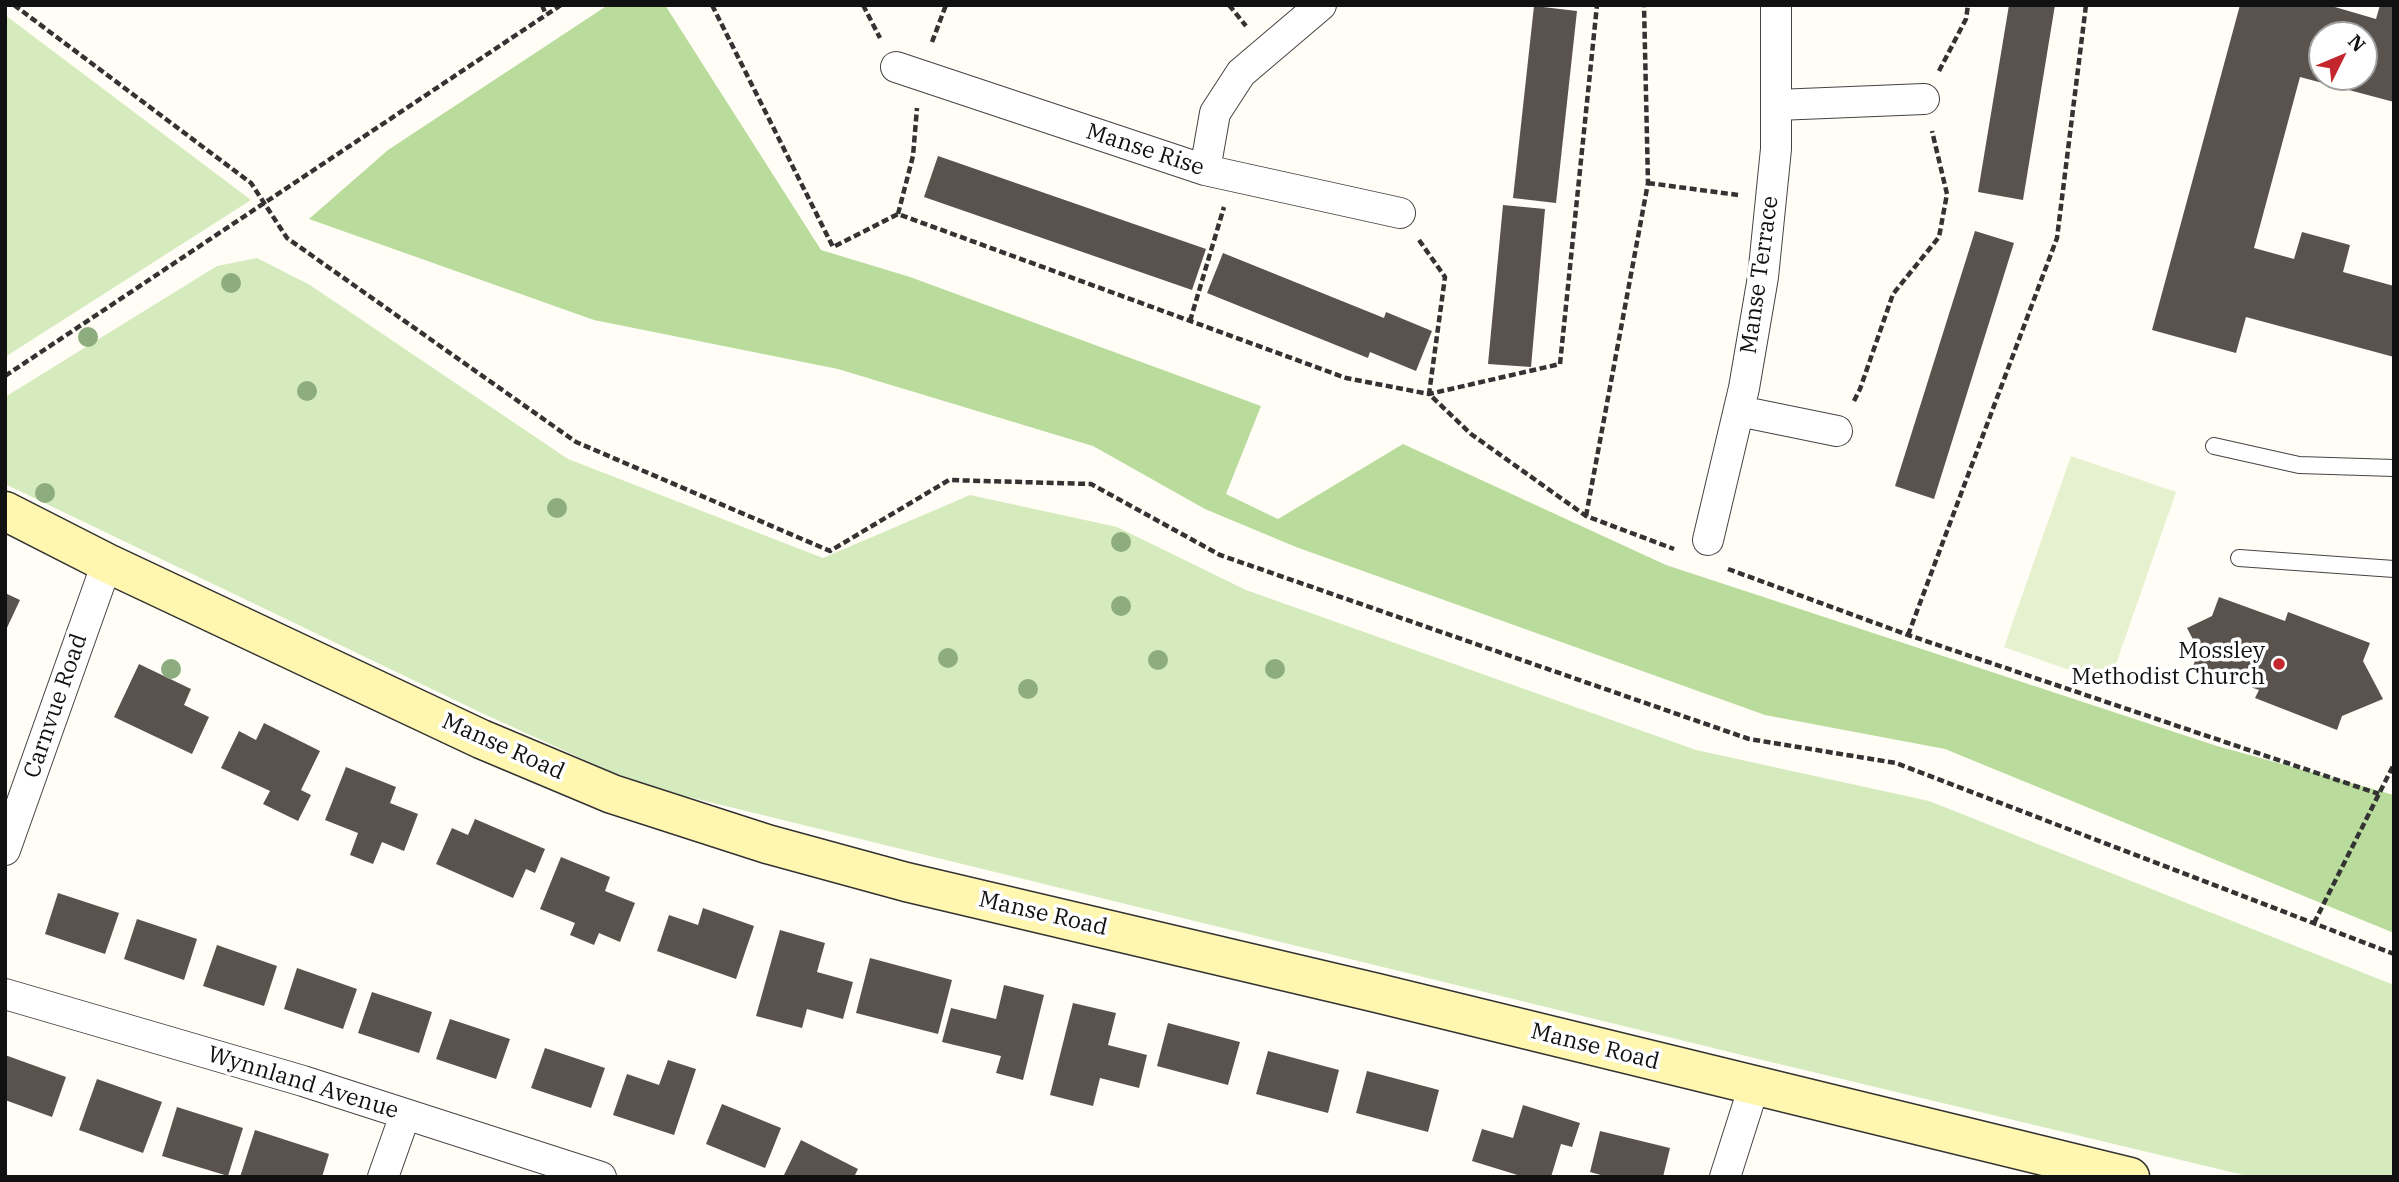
<!DOCTYPE html>
<style>
body{margin:0}
#map{position:relative;width:2399px;height:1182px;overflow:hidden;background:#fffdf5;font-family:"IBM Plex Serif",serif}
canvas{display:block}
.frame{position:absolute;inset:0;border:7px solid #111;pointer-events:none}
.north{position:absolute;left:2308px;top:21px;width:70px;height:70px;box-sizing:border-box;background:#fff;border:2px solid #a0a0a0;border-radius:50%;rotate:47deg;font-size:19px;font-weight:700;line-height:28px;text-align:center;color:#111}
.north::after{content:'';display:block;margin:auto;width:24px;height:32px;background:#c4262e;clip-path:polygon(50% 0,100% 100%,50% 72%,0 100%)}
</style>
<div id="map">
<canvas width="2399" height="1182"></canvas>
<div class="frame"></div>
<div class="north">N</div>
</div>
<script>
const context = document.querySelector('canvas').getContext('2d');
context.lineJoin = 'round';
function fill(path, color) { context.fillStyle = color; context.fill(path, 'evenodd'); }
function trace(path, color, width, dash) { context.strokeStyle = color; context.lineWidth = width; context.lineCap = dash ? 'butt' : 'round'; context.setLineDash(dash || []); context.stroke(path); }
function write(font, color, halo, rows, align = 'center') {
  context.font = font + ' "IBM Plex Serif",serif'; context.lineWidth = 7; context.setLineDash([]); context.textBaseline = 'middle'; context.strokeStyle = halo; context.fillStyle = color; for (const [text, x, y, turn = 0] of rows) {
    context.save(); context.translate(x, y); context.rotate((+turn || 0) * Math.PI / 180); context.textAlign = isNaN(turn) ? turn : align; if (halo) context.strokeText(text, 0, 0); context.fillText(text, 0, 0); context.restore();
  }
}
fill(new Path2D(`
 M5 15 251 200 5 357Z
 M257 258 310 285 568 459 823 558 970 495 1117 527 1246 590 1696 750 1929 801 2394 985V1177H2252L1750 1057 640 785 486 715 5 484V397L217 266Z`), '#d5ebbd');
fill(new Path2D(`
 M608 5H665L821 250 910 277 1261 406 1226 494 1278 519 1403 444 1666 565 2217 746 2394 795V933L1945 749 1765 715 1296 547 1205 509 1093 446 838 369 594 320 309 219 388 150Z`), '#b9dc9c');
fill(new Path2D(`
 M2071 456 2176 492 2109 684 2004 647Z`), '#e6f2cf');
fill(new Path2D(`
 M2009 5H2055L2023 200 1978 192Z
 M2240 5H2328L2376 19 2380 5 2394 6V102L2300 77 2254 248 2294 259 2302 232 2350 245 2343 272 2394 286V357L2246 317 2236 353 2152 330ZM2322 35H2364V77H2322Z
 M1534 6 1577 11 1556 203 1513 198Z
 M938 156 1206 249 1192 290 924 197Z
 M1503 205 1545 209 1531 367 1488 364Z
 M1975 231 2014 243 1934 499 1895 486Z
 M1223 253 1384 318 1386 312 1432 331 1416 371 1370 352 1368 358 1207 293Z
 M5 593 20 600 5 632Z
 M2219 597 2285 621 2288 612 2370 643 2363 661 2383 699 2342 716 2337 730 2255 698 2259 690 2193 666 2199 651 2187 628 2212 616Z
 M139 664 191 689 184 705 209 717 192 754 114 717Z
 M264 723 320 751 301 790 311 795 298 821 263 804 270 791 221 768 239 731 256 740Z
 M346 767 396 787 390 803 418 814 404 851 382 842 373 864 350 855 358 833 325 820Z
 M475 819 545 849 535 873 526 869 513 898 436 864 452 828 468 835Z
 M561 857 610 877 605 891 635 903 620 942 599 933 594 945 570 935 575 923 540 909Z
 M58 893 119 913 105 954 45 934Z
 M703 908 754 926 736 979 657 951 669 915 698 925Z
 M137 919 197 939 184 980 124 959Z
 M780 930 825 943 817 972 853 982 843 1019 807 1009 802 1028 756 1016Z
 M217 945 277 966 264 1006 203 986Z
 M870 958 952 980 938 1034 856 1013Z
 M297 968 357 989 343 1029 284 1009Z
 M1004 985 1044 995 1023 1080 996 1073 1001 1056 942 1042 951 1008 996 1019Z
 M372 992 432 1012 419 1053 358 1033Z
 M1073 1003 1116 1013 1108 1045 1147 1055 1139 1088 1100 1078 1093 1106 1050 1095Z
 M450 1019 510 1039 496 1079 436 1059Z
 M1168 1023 1240 1042 1228 1085 1157 1066Z
 M545 1048 605 1068 591 1108 531 1088Z
 M1268 1051 1339 1070 1328 1113 1256 1094Z
 M5 1055 66 1077 52 1117 5 1100Z
 M668 1060 696 1069 674 1135 613 1115 627 1074 659 1085Z
 M1367 1071 1439 1090 1428 1132 1356 1113Z
 M97 1079 162 1102 143 1153 79 1130Z
 M722 1104 781 1128 765 1168 706 1144Z
 M1523 1105 1580 1123 1572 1147 1561 1144 1551 1177H1524L1472 1161 1482 1129 1513 1138Z
 M177 1107 243 1128 228 1176 162 1156Z
 M255 1130 329 1154 322 1177H240Z
 M1600 1131 1670 1148 1663 1177H1608L1590 1172Z
 M801 1140 858 1169 854 1177H783Z`), '#5a524d');
const lane = new Path2D(`
 M2214 446 2299 465 2394 468
 M2239 558 2394 569`);
const street = new Path2D(`
 M896 67 1205 170 1400 213
 M1777 105 1924 99
 M1205 170 1215 113 1241 73 1321 5
 M1739 411 1837 431
 M1708 540 1744 388 1763 277 1776 149V5
 M5 850 107 563
 M5 994 303 1081 601 1177
 M383 1177 405 1115
 M1725 1177 1754 1086`);
const secondary = new Path2D(`
 M5 511 107 563 481 739 612 794 767 844 906 882 1377 993 2130 1177`);
trace(lane, '#444', 18);
trace(street, '#444', 32);
trace(secondary, '#333', 41);
trace(new Path2D(`
 M14 5 251 183 287 238 576 442 830 551 949 480 1091 484 1220 555 1749 739 1896 763 2394 954
 M542 5 546 15
 M712 5 833 247 898 214 1346 378 1429 394 1560 364 1597 5
 M863 5 880 38
 M1229 5 1246 26
 M932 42 946 5
 M1939 71 1966 19 1968 5
 M1648 183 1738 195
 M898 214 913 156 917 108
 M1419 240 1445 277 1429 394 1471 434 1586 516 1674 549
 M1190 321 1224 207
 M5 376 561 5
 M1854 401 1860 389 1893 294 1939 237 1947 194 1932 131
 M1586 516 1648 183 1644 5
 M1728 569 1908 635 2379 794
 M1908 635 2057 238 2086 5
 M2314 923 2394 764`), '#333', 4.5, [7, 3.5]);
trace(lane, '#fff', 16);
trace(street, '#fff', 30);
trace(secondary, '#fff6b0', 38);
context.fillStyle = '#8dad7f';
for (const [x, y] of [
 [231,283],
 [88,337],
 [307,391],
 [45,493],
 [557,508],
 [1121,542],
 [1121,606],
 [948,658],
 [1158,660],
 [171,669],
 [1275,669],
 [1028,689]
]) { context.beginPath(); context.arc(x, y, 10, 0, 2 * Math.PI); context.fill(); }
for (const [x, y, r, color] of [
 [2279,664,7,"#c4262e"]
]) { const dot = new Path2D(); dot.arc(x, y, r, 0, 2 * Math.PI); context.fillStyle = color; context.fill(dot); trace(dot, '#fff', 2.5); }
write('23px', '#111', '#fff', [
 ["Manse Rise",1145,150,18],
 ["Manse Terrace",1760,275,-82],
 ["Carnvue Road",56,706,-71],
 ["Manse Road",503,747,24],
 ["Manse Road",1043,914,13],
 ["Manse Road",1595,1047,14],
 ["Wynnland Avenue",303,1083,17]
]);
write('23px', '#111', '#fff', [
 ["Mossley",2265,651],
 ["Methodist Church",2265,677]
], 'right');
</script>
